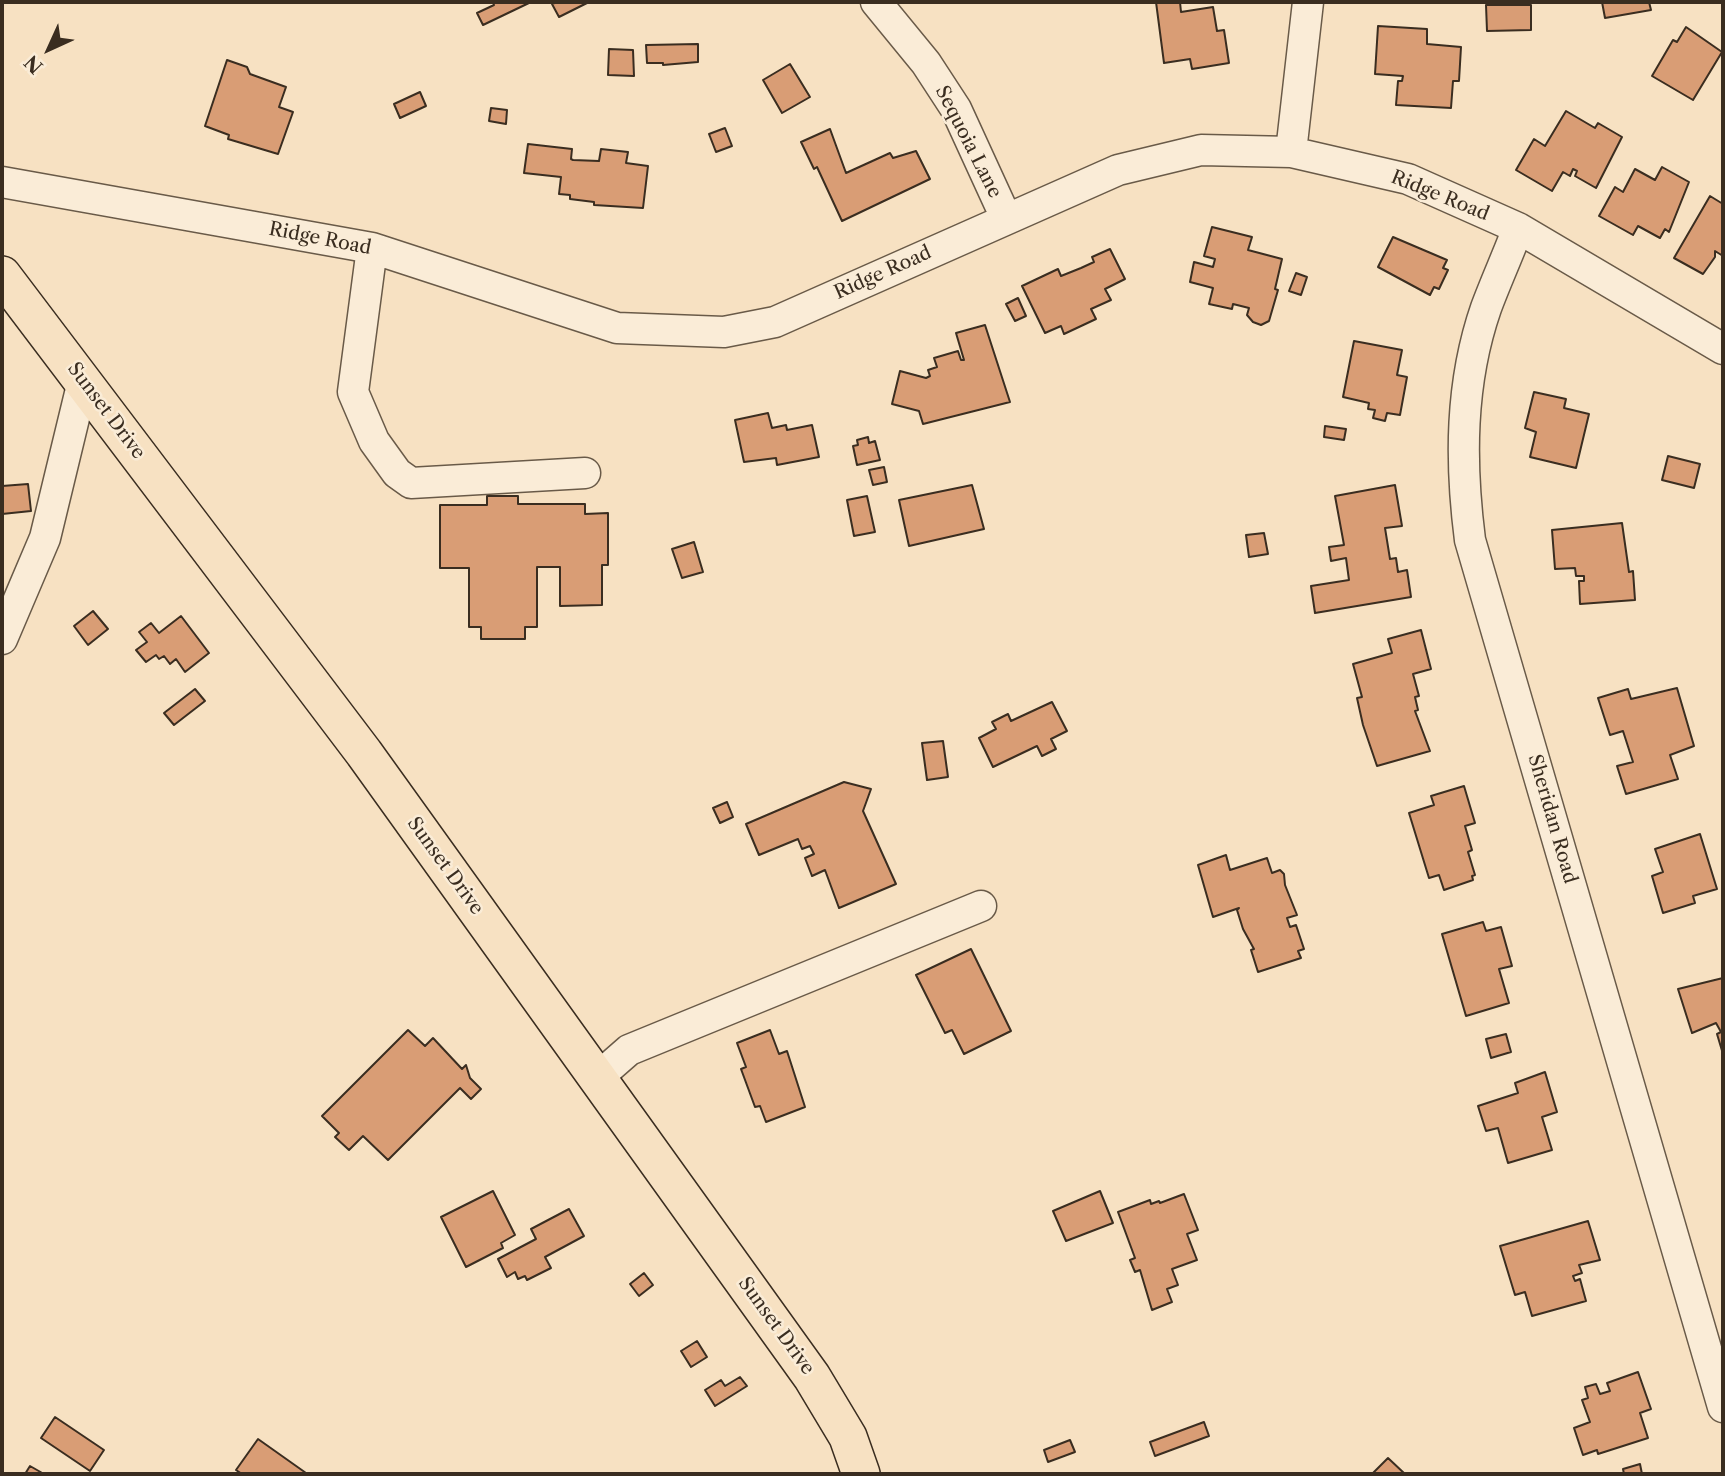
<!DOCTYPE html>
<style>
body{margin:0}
#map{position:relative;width:1725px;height:1476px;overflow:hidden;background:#f7e1c2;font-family:"Libre Caslon Text",serif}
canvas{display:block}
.frame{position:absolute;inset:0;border:4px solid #3a2d20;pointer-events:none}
.north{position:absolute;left:14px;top:14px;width:70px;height:70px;-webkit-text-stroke:5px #faecd7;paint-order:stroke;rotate:225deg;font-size:19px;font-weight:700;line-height:28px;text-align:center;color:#3a2d20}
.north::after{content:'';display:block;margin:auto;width:24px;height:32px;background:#3a2d20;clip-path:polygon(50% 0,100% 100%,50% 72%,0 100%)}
</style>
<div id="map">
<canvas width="1725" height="1476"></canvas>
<div class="frame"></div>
<div class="north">N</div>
</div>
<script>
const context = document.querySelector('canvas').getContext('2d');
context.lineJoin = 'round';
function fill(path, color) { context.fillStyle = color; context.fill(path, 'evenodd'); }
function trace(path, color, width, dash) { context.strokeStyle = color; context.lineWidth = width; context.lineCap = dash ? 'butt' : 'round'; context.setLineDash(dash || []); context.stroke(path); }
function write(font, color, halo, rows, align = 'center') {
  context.font = font + ' "Libre Caslon Text",serif'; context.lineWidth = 5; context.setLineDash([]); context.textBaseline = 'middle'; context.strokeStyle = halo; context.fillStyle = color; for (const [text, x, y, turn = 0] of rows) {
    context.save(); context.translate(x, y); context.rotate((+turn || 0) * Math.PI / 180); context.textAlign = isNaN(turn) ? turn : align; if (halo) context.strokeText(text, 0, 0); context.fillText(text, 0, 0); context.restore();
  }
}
const building = new Path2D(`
 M492 2H531L483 25 477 13 494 5Z
 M557 2H589L559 17 552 4Z
 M1156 2H1180L1181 12 1213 7 1217 31 1224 30 1229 63 1192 69 1190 59 1164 63Z
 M1602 2H1649L1651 10 1605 18Z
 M1486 5H1531V30L1487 31Z
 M1378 26 1427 29V44L1461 47 1459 81H1453L1451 108 1396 105 1398 81H1402L1403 76 1375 74Z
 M1686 27 1722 52 1693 100 1652 76 1673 40 1677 42Z
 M698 44V62L663 65V63H647L646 45Z
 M609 49 633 50 634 76 608 75Z
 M227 60 247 67 250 74 286 87 279 107 293 112 278 154 228 139 229 135 205 126Z
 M790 64 810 97 782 113 763 80Z
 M420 92 426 106 400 118 394 104Z
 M491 108 507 110 506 124 489 121Z
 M1566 111 1595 128 1598 123 1622 137 1596 188 1575 176 1577 171 1573 169 1570 176 1563 172 1552 191 1516 170 1534 139 1545 146Z
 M725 128 732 146 716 152 709 134Z
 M830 129 846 173 890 153 893 158 916 151 930 179 842 221 817 167 814 169 801 142Z
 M528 144 572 149 571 159 573 160 599 161 601 149 628 152 626 163 648 166 643 208 594 205V202L570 199V195L559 194 561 177 524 173Z
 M1662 167 1689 182 1669 232 1665 229 1660 238 1638 226 1633 235 1599 216 1615 187 1623 192 1635 169 1655 180Z
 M1710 196 1723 204V256L1715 251V257L1703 274 1674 258Z
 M1212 227 1252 237 1248 250 1282 259 1275 289 1278 290 1269 321 1261 325 1253 322 1247 315 1249 308 1233 304 1232 309 1209 304 1213 288 1190 282 1194 262 1213 267 1215 259 1204 256Z
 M1393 237 1447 260 1443 268 1448 270 1439 289 1434 287 1430 295 1378 267Z
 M1110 249 1125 279 1105 289 1111 300 1091 309 1096 319 1064 334 1061 326 1045 333 1022 286 1058 269 1061 276 1081 268 1094 262 1092 257Z
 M1296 273 1307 277 1301 295 1289 291Z
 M1018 298 1026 316 1015 321 1006 304Z
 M985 325 1010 402 923 424 919 411 892 404 900 371 926 378 930 376 928 370 937 367 934 358 958 351 961 360H964L956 333Z
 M1354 341 1402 350 1397 375 1407 377 1400 415 1387 413 1385 421 1373 418 1375 410 1368 409 1369 403 1343 397Z
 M1534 392 1566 399 1564 408 1589 414 1576 468 1530 457 1536 432 1525 428Z
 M768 413 772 428 786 425 787 430 812 425 819 457 777 465 776 458 744 462 735 420Z
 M1325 426 1346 429 1344 440 1324 437Z
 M868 437 869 443 875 441 880 460 857 465 853 446 858 445 857 440Z
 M1668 456 1700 464 1694 488 1662 480Z
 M884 467 887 482 873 485 869 470Z
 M28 484 31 511 2 514V486Z
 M972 485 984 529 909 546 899 500Z
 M1395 485 1402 526 1385 528 1390 559 1396 558 1398 572 1407 570 1411 597 1315 613 1311 586 1349 580 1346 558 1331 561 1329 547 1344 545 1335 496Z
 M487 496H518V504H585V514L608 513V565H602V605L560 606V567H537V627H525V639H481V627H469V568H440V505H487Z
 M867 496 875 532 854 536 847 500Z
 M1622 523 1629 572 1633 571 1635 600 1580 604 1579 581H1584V576H1576L1575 568 1555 569 1552 530Z
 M1264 533 1268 554 1249 557 1246 535Z
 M694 542 703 572 682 578 672 549Z
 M93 611 108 629 88 645 74 626Z
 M181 616 209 653 185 672 176 659 170 664 164 656 159 659 156 655 146 662 136 650 147 642 139 632 151 623 159 633Z
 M1421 630 1431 669 1413 674 1419 696 1415 697 1418 710 1415 711 1430 751 1377 766 1363 725 1357 698 1362 697 1353 664 1392 653 1388 639Z
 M1677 688 1694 746 1670 755 1678 779 1626 794 1617 766 1633 762 1623 731 1610 735 1598 698 1628 689 1631 699Z
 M195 689 205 701 174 725 164 713Z
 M1052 702 1067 731 1051 739 1056 749 1042 756 1037 746 993 767 979 738 996 729 992 722 1008 714 1011 721Z
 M943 741 948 777 927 780 922 743Z
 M844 782 871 789 863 811 896 884 839 908 825 870 812 876 805 858 814 854 810 846 802 849 798 839 759 855 746 824Z
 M1464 786 1475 823 1465 826 1472 850 1468 852 1475 875 1472 876 1473 880 1444 890 1439 875 1429 878 1409 813 1434 805 1431 796Z
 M727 802 733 817 720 823 713 808Z
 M1700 834 1717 889 1693 896 1695 903 1663 913 1652 876 1663 872 1655 849Z
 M1226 855 1230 870 1267 858 1272 873 1280 870 1284 874 1285 885 1297 915 1287 918 1290 927 1296 925 1304 949 1298 951 1301 958 1258 972 1251 950 1254 949 1243 929 1237 910 1239 908 1213 917 1198 865Z
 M1483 922 1486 931 1501 927 1512 966 1499 969 1509 1003 1466 1016 1442 934Z
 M971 949 1011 1031 964 1054 952 1030 945 1033 916 975Z
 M1723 978V1054L1717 1034 1721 1032 1716 1023 1692 1033 1678 989Z
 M408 1030 425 1046 433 1038 462 1069 466 1065 470 1078 481 1089 471 1099 460 1088 388 1160 363 1136 349 1150 335 1137 339 1133 322 1116Z
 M770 1030 779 1054 787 1051 805 1107 766 1122 760 1106 755 1107 741 1069 746 1067 737 1043Z
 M1506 1034 1511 1052 1491 1058 1486 1039Z
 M1545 1072 1557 1112 1542 1117 1552 1150 1508 1163 1498 1128 1486 1131 1478 1106 1518 1093 1515 1083Z
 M493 1191 515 1235 501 1243 503 1248 466 1267 441 1217Z
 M1100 1191 1113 1223 1066 1241 1053 1211Z
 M1184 1194 1198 1230 1187 1234 1197 1260 1172 1269 1178 1285 1167 1289 1172 1302 1152 1310 1140 1270 1135 1272 1130 1260 1135 1258 1118 1212 1150 1200 1151 1204 1159 1201 1160 1203Z
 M569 1209 584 1236 545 1257 551 1268 527 1280 525 1276 518 1279 515 1272 507 1277 498 1259 536 1239 531 1229Z
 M1588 1221 1600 1260 1579 1265 1582 1273 1573 1276 1575 1281 1580 1279 1586 1301 1532 1316 1525 1292 1515 1295 1500 1246Z
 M644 1273 653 1285 639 1296 630 1284Z
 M697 1341 707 1357 691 1367 681 1351Z
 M1638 1372 1651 1409 1640 1413 1648 1438 1598 1454 1597 1450 1583 1455 1574 1428 1590 1422 1582 1400 1588 1398 1585 1387 1596 1384 1600 1394 1610 1391 1607 1383Z
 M740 1377 747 1386 715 1406 705 1390 721 1380 725 1386Z
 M55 1417 104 1450 90 1471 41 1438Z
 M1204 1422 1209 1436 1155 1456 1150 1442Z
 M258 1439 306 1473 305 1474H242L236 1470Z
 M1070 1440 1075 1452 1048 1462 1044 1450Z
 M1388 1458 1405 1474H1372Z
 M1640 1464 1642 1474H1624L1623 1469Z
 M30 1466 44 1474H25Z`);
fill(building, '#d99d75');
trace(building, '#3a2d20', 2);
const minor = new Path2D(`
 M876 2 926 63 956 109 1006 218
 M1291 152 1308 2
 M2 182 372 248 617 328 724 332 775 322 1118 170 1201 150 1291 152 1408 179 1518 228 1723 349
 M1518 228C1508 255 1496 281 1486 308 1460 383 1460 462 1470 540L1723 1407
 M372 248 353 392 374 441 397 473 411 483 585 473
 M2 639 45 538 83 381
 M597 1078 629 1050 981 906`);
const major = new Path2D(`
 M2 275 364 753 812 1377 848 1437 861 1474`);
trace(minor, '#695a48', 33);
trace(major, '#3a2d20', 40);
trace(minor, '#faecd7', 30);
trace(major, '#f7e1c2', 37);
write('19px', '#3a2d20', '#faecd7', [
 ["Sequoia Lane",968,142,63],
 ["Ridge Road",1440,196,22],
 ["Ridge Road",320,239,11],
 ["Ridge Road",883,273,-24],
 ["Sunset Drive",106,411,53],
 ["Sheridan Road",1552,819,74],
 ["Sunset Drive",445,866,54],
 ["Sunset Drive",776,1326,54]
]);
</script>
